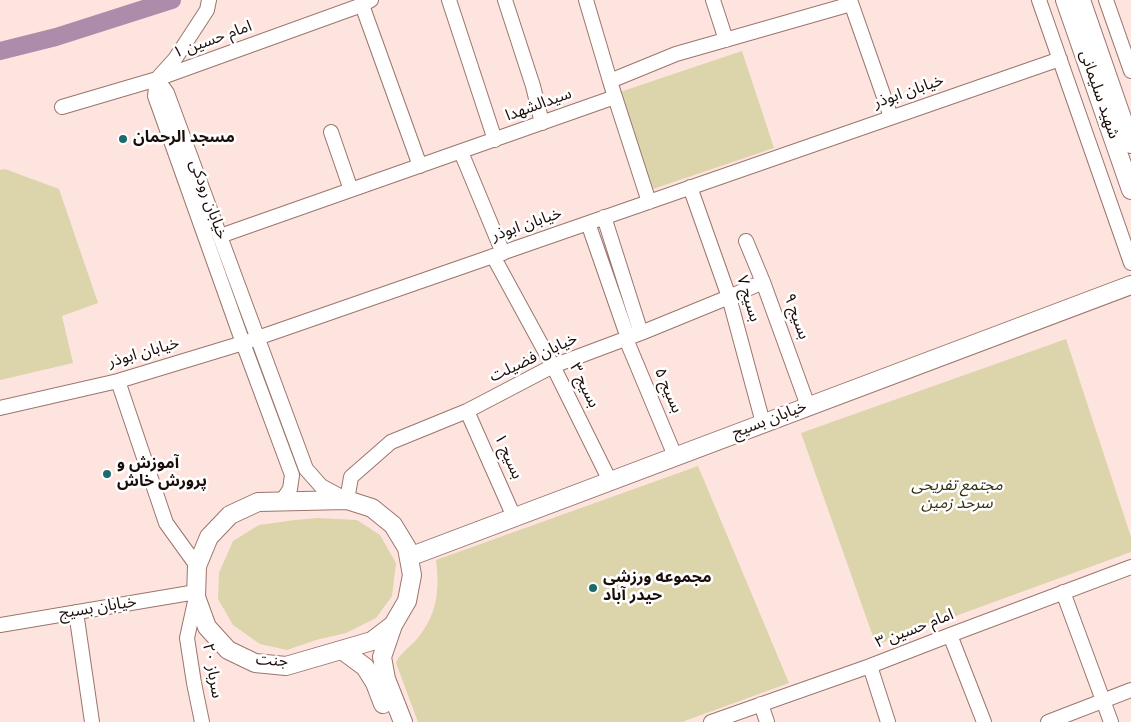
<!DOCTYPE html>
<meta charset="utf-8">
<style>
body{margin:0}
canvas{display:block;background:#fee4df}
</style>
<canvas width="1131" height="722"></canvas>
<script>
const context = document.querySelector('canvas').getContext('2d');
context.lineJoin = 'round';
function fill(path, color) { context.fillStyle = color; context.fill(path, 'evenodd'); }
function trace(path, color, width, dash) { context.strokeStyle = color; context.lineWidth = width; context.lineCap = dash ? 'butt' : 'round'; context.setLineDash(dash || []); context.stroke(path); }
function write(font, color, halo, rows, align = 'center') {
  context.font = font + ' Spectral,"Noto Sans Arabic",serif'; context.lineWidth = 5; context.setLineDash([]); context.textBaseline = 'middle'; context.strokeStyle = halo; context.fillStyle = color; for (const [text, x, y, turn = 0] of rows) {
    context.save(); context.translate(x, y); context.rotate((+turn || 0) * Math.PI / 180); context.textAlign = isNaN(turn) ? turn : align; if (halo) context.strokeText(text, 0, 0); context.fillText(text, 0, 0); context.restore();
  }
}
fill(new Path2D(`
 M742 51 774 148 653 189 620 92Z
 M5 169 59 189 98 303 62 316 73 363 0 380V170Z
 M1066 339 1131 537V552L876 645 801 433Z
 M698 466 789 683 682 722H418L396 663C399 654 409 648 416 640 437 616 440 591 436 560Z
 M318 518 357 520 380 535 396 563 392 596 376 618 346 633 316 640 287 650 260 644 233 625 218 599 219 573 233 541 259 525 295 520Z`), '#dcd4ab');
trace(new Path2D(`
 M0 51 56 37 172 0`), '#ab8dab', 18);
const minor = new Path2D(`
 M209 0 207 10 175 59 157 79 362 5 371 0
 M449 0 495 140
 M505 0 533 86 542 123
 M586 0 610 81
 M713 0 726 40
 M850 0 891 117
 M1039 0 1131 263
 M1106 0 1131 71
 M362 5 420 166
 M157 79 167 93 306 469 321 486 347 500 351 477 391 442 467 411 553 366 641 333 729 297 763 282
 M157 79 155 96 243 343 292 475 290 489 282 501
 M615 97 649 202
 M62 107 157 79
 M331 132 351 190
 M461 152 503 253
 M690 187 729 297 763 423
 M604 217 641 333
 M588 223 628 338
 M220 236 615 97 610 81 676 54 851 4
 M746 241 763 282 808 406
 M493 256 553 366 610 481
 M626 339 675 456
 M118 381 166 523 197 566
 M0 408 118 381 243 343 1060 59
 M467 411 514 517
 M1063 592 1111 722
 M196 597 187 638 194 683 202 722
 M76 612 92 722
 M0 625 196 592
 M950 635 984 722
 M870 666 888 722
 M761 704 767 722
 M711 722 870 666 950 635 1131 567
 M1048 722 1131 690`);
const major = new Path2D(`
 M1065 0 1131 190
 M1081 0 1131 144
 M347 500 372 508 393 525 407 548 412 575 407 601 393 625 372 641 286 666 255 663 228 650 207 627 196 597 197 566 209 537 230 515 258 502Z
 M409 557 1131 285
 M393 625 382 657 386 679 403 722
 M342 650 365 667 375 683 383 704`);
trace(minor, '#9b756c', 16);
trace(major, '#9b756c', 20);
trace(minor, '#fff', 14);
trace(major, '#fff', 18);
for (const [x, y, r, color] of [
 [123,139,5,"#1d6a6d"],
 [107,474,5,"#1d6a6d"],
 [593,588,5,"#1d6a6d"]
]) { const dot = new Path2D(); dot.arc(x, y, r, 0, 2 * Math.PI); context.fillStyle = color; context.fill(dot); trace(dot, '#fff', 2); }
write('16px', '#1b0d0a', '#fff', [
 ["امام حسین ۱",213,41,-20],
 ["خیابان ابوذر",909,93,-19],
 ["شهید سلیمانی",1098,95,71],
 ["سیدالشهدا",539,106,-20],
 ["خیابان رودکی",207,200,70],
 ["خیابان ابوذر",527,226,-19],
 ["بسیج ۷",747,299,73],
 ["بسیج ۹",795,317,70],
 ["خیابان ابوذر",144,354,-16],
 ["خیابان فضیلت",534,359,-25],
 ["بسیج ۳",583,386,64],
 ["بسیج ۵",667,391,67],
 ["خیابان بسیج",770,421,-21],
 ["بسیج ۱",507,457,66],
 ["خیابان بسیج",98,609,-9],
 ["امام حسین ۳",915,630,-21],
 ["جنت",272,662,4],
 ["سرباز ۲۰",211,671,80]
]);
write('bold 16px', '#1b0d0a', '#fff', [
 ["مسجد الرحمان",133,139],
 ["آموزش و",117,465],
 ["پرورش خاش",117,483],
 ["مجموعه ورزشی",603,579],
 ["حیدر آباد",603,597]
], 'left');
write('italic 16px', '#37300e', '#fff', [
 ["مجتمع تفریحی",957,487],
 ["سرحد زمین",957,505]
]);
</script>
